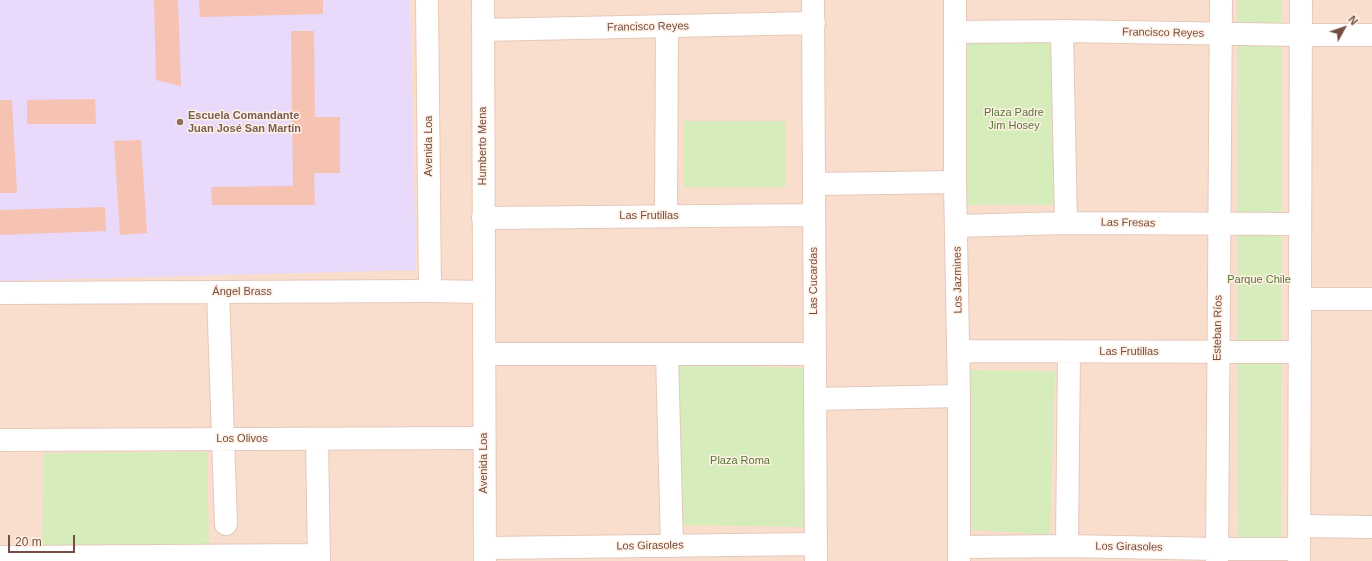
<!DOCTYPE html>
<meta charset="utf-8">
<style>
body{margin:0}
#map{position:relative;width:1372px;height:561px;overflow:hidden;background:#feecdc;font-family:Helvetica,sans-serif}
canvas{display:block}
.north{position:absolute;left:1324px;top:8px;width:40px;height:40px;-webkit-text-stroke:3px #fff0e4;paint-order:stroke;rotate:50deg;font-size:11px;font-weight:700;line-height:16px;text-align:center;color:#754d43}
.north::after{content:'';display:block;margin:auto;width:14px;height:18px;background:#754d43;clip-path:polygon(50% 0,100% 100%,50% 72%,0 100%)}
.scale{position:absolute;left:8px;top:535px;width:67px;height:18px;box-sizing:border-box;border:2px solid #754d43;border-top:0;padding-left:5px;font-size:12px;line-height:14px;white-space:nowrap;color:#754d43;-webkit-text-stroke:3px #fff0e4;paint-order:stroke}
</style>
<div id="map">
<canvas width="1372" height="561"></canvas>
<div class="north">N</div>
<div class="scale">20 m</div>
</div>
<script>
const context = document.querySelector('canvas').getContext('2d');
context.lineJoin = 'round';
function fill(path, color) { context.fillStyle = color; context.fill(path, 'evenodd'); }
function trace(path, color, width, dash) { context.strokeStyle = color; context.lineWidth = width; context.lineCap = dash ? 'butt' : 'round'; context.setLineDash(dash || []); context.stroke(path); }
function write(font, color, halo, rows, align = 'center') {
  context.font = font + ' Helvetica,sans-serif'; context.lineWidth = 3; context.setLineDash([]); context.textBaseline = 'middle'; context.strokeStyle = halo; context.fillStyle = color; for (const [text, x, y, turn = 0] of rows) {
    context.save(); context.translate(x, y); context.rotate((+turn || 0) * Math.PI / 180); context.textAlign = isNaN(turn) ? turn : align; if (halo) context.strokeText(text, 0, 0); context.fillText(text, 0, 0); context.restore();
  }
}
fill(new Path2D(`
 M0 0H1372V561H0Z`), '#f9decd');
fill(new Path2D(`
 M0 0H410L416 270 0 281Z`), '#e9d9fa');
fill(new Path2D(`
 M1237 0H1281V561H1238Z
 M960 34 1067 35V205H960Z
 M684 121H786V187H684Z
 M678 364 803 368 805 527 674 525Z
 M966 370 1055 371 1050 535 964 529Z
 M207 452 209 546 42 549 44 453Z`), '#d6ecba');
fill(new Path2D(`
 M154 0H178L181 86 156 80Z
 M199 0H323V14L200 17Z
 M291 31H314L315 117H340V173H314L315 205H212L211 187 293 186Z
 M95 99 96 124H27V100Z
 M0 100H12L17 193H0Z
 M141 140 147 233 120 235 114 141Z
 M105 207 106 231 0 235V210Z`), '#f6c2b1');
const street = new Path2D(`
 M813 0 816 561
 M955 0V182L959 396V561
 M483 30 814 23
 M1062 31 1066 223
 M955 32 1062 31 1300 35H1372
 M814 184 955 182
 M666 216 667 26
 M483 218 814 215
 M957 226 1066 223 1300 224
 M218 292 226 524
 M0 293 430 291
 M1300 299H1372
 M959 351 1300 352
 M484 354H815
 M667 354 672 546
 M815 399 959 396
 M317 439 319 561
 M0 440 484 438
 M1300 526 1372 527
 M1067 546 1069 352
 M959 547 1067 546 1217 549H1299
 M485 548 816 544
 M0 557 319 555
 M1217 561 1221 0`);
const secondary = new Path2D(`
 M427 0 430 291 483 292
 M483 0 485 561
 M1299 561 1301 0`);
trace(street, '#e4c8bb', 24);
trace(secondary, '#eac7b7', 24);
trace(street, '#fff', 22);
trace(secondary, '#fff', 22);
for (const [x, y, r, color] of [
 [180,122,4,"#8d6e63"]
]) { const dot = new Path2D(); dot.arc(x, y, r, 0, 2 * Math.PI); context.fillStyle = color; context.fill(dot); trace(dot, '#fff0e4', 1.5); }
write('11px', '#754d43', '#fff0e4', [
 ["Francisco Reyes",648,27,-1],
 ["Francisco Reyes",1163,33,1],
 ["Avenida Loa",429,146,-90],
 ["Humberto Mena",483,146,-90],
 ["Las Frutillas",649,216],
 ["Las Fresas",1128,223,1],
 ["Los Jazmines",958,280,-91],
 ["Las Cucardas",814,281,-90],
 ["Ángel Brass",242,292],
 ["Esteban Ríos",1218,328,-89],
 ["Las Frutillas",1129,352],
 ["Los Olivos",242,439],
 ["Avenida Loa",484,463,-90],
 ["Los Girasoles",650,546,-1],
 ["Los Girasoles",1129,547,1]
]);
write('11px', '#547638', '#fff0e4', [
 ["Plaza Padre",1014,113],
 ["Jim Hosey",1014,126],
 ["Parque Chile",1259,280],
 ["Plaza Roma",740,461]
]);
write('bold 11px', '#785e54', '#fff0e4', [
 ["Escuela Comandante",188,116],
 ["Juan José San Martin",188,129]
], 'left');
</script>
